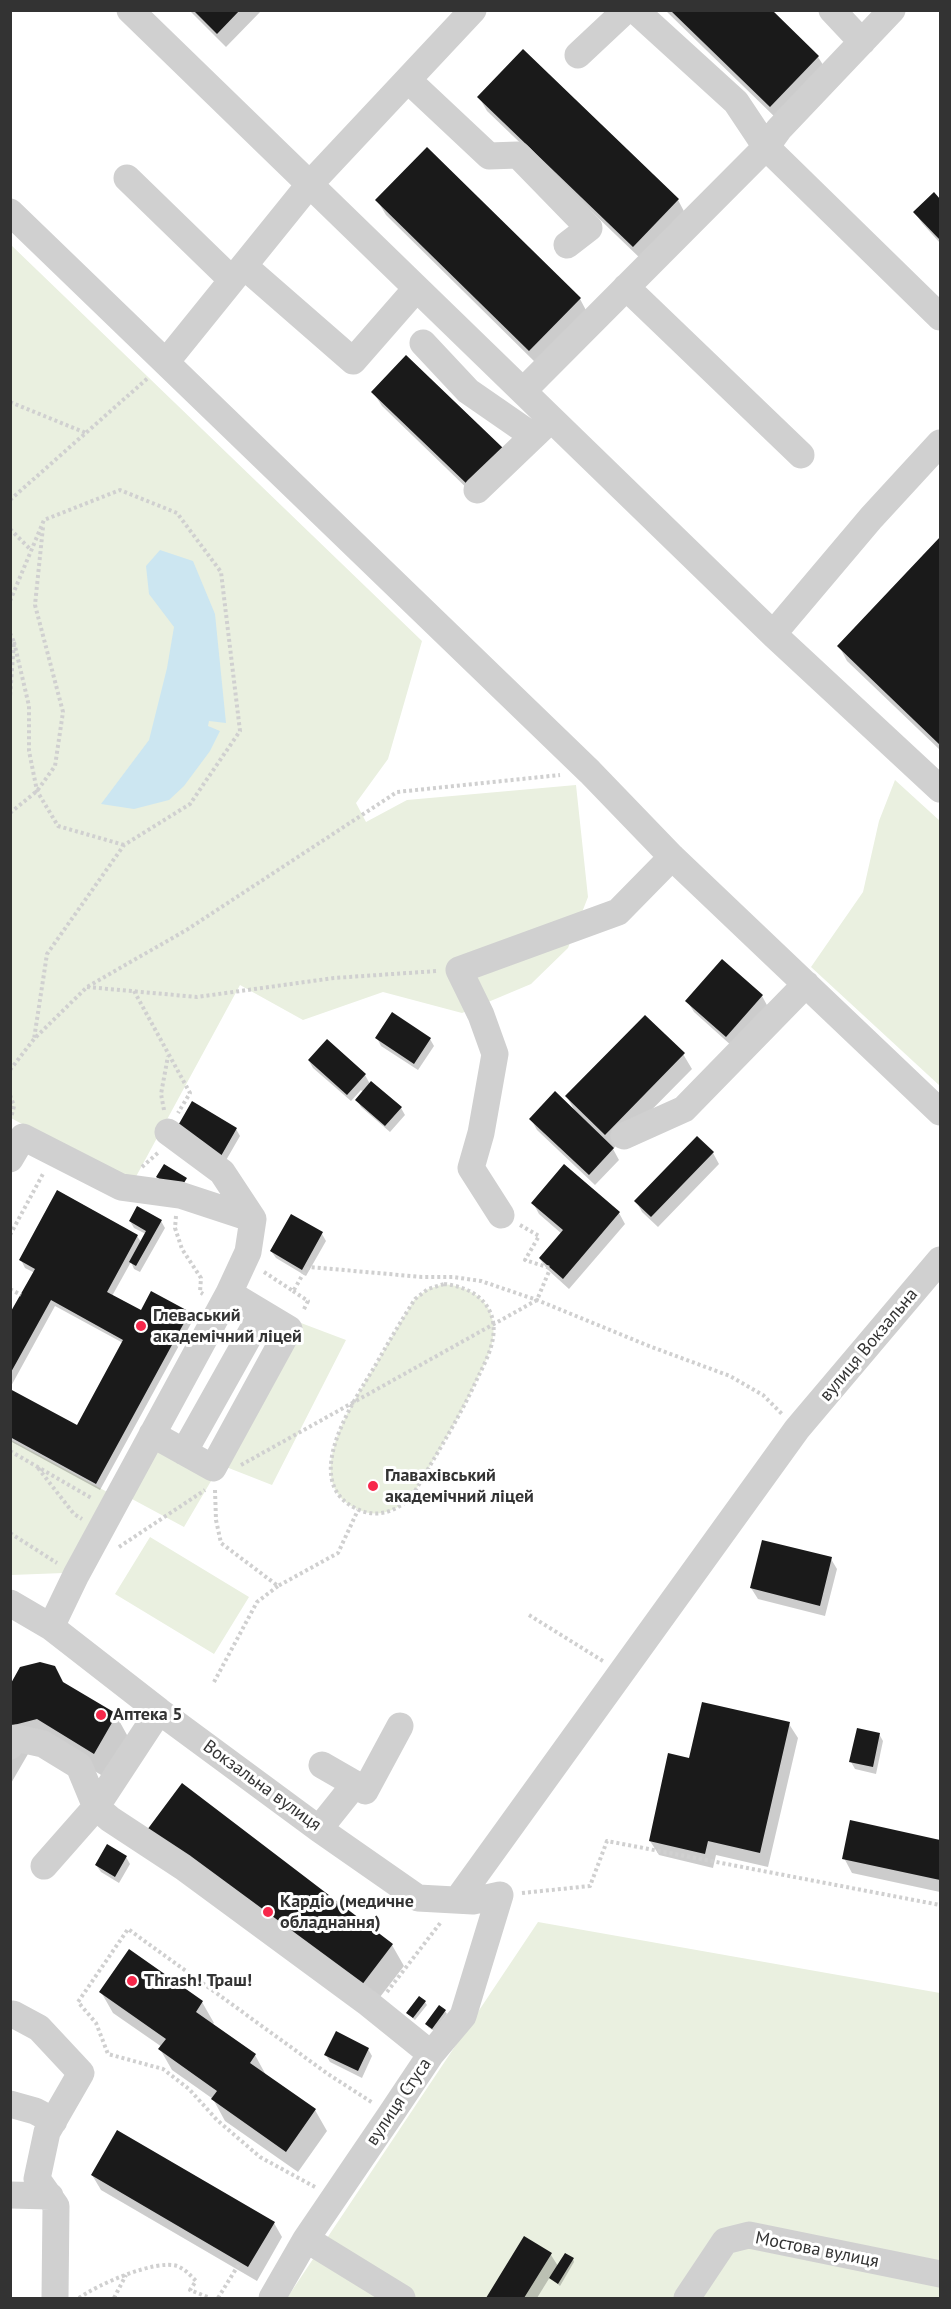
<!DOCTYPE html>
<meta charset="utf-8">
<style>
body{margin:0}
#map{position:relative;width:951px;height:2309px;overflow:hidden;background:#fff;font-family:"PT Sans",sans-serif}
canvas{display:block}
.frame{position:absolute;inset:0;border:12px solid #333;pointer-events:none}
</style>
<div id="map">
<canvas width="951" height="2309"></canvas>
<div class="frame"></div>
</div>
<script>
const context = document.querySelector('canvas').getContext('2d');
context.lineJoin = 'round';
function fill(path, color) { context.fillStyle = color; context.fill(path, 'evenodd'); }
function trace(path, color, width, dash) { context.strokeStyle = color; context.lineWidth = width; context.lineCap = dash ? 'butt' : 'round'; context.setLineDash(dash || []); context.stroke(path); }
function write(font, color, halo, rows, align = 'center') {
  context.font = font + ' "PT Sans",sans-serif'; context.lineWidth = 6; context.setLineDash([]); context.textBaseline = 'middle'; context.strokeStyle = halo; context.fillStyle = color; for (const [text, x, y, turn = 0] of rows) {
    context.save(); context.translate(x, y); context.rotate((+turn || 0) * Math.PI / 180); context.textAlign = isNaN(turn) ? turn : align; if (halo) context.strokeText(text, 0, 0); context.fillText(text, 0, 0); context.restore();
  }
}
fill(new Path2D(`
 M10 244 422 641 388 759 356 803 366 822 407 800 576 785 588 897 568 948 531 984 462 1013 383 992 303 1020 240 985 132 1184 11 1118Z
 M895 780 940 821V1086L811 967 863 892 879 821Z
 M444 1284C474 1287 498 1305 493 1338 491 1351 484 1365 478 1377 459 1419 434 1458 411 1498 395 1511 378 1519 357 1509 298 1482 354 1401 375 1366 388 1343 401 1321 415 1299L428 1289Z
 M301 1323 346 1340 272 1485 221 1465Z
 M11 1440 109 1493 64 1573 11 1575Z
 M161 1445 214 1476 184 1527 132 1499Z
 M150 1537 249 1597 214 1654 115 1594Z
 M538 1922 940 1993V2298H287Z`), '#eaf0e0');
fill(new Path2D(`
 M160 550 193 561 215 614 226 723 209 721 208 726 220 731 210 751 184 786 169 800 134 809 101 804 149 740 167 668 174 627 149 594 146 566Z`), '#cce6f1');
fill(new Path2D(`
 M189 10H262L226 47Z
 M665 10H770L818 57 827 71 779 121Z
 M479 97 678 200 686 215 642 260 487 111Z
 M934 194 940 201V243L922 223 915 213Z
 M377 200 580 299 588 314 538 365 386 215Z
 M373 392 510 463 477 498 382 406Z
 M940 539V750L847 661 839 646Z
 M762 996 768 1007 733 1047 694 1012 687 1001Z
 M377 1038 430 1039 434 1046 418 1070 381 1046Z
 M683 1054 692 1069 613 1149 619 1160 595 1185 537 1130 531 1119 576 1113 567 1097Z
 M309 1061 365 1075 370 1084 401 1108 405 1115 390 1132 361 1107 357 1100 363 1092 361 1090 351 1101 313 1068Z
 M236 1129 240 1136 225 1162 181 1136Z
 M713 1153 719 1164 658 1227 642 1212 636 1201Z
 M564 1166 619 1213 625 1224 569 1289 547 1269 540 1259 562 1234 539 1214 533 1203Z
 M130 1221H161L165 1228 140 1272 134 1269 131 1262 112 1296 142 1312 189 1313 193 1320 100 1490 10 1441V1391L78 1427 123 1343 55 1306 10 1388V1317L35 1273 25 1268 21 1260 137 1236 141 1242 146 1234 134 1228Z
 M322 1234 326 1241 306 1276 276 1258 271 1251Z
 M831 1559 837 1569 825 1616 758 1599 751 1588Z
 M64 1684 116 1715 132 1744 111 1781 55 1747 28 1754 10 1785V1688Z
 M789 1724 798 1738 768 1867 716 1855 713 1868 659 1855 650 1841 690 1760Z
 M879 1734 883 1741 876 1774 855 1769 851 1762Z
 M851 1822 940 1841V1892L852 1873 844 1858Z
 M161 1851 392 1945 404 1966 370 2010Z
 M126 1857 130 1864 119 1883 101 1872 96 1865Z
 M101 1992 202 2002 214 2023 212 2025 255 2055 267 2077 315 2110 327 2131 298 2172 225 2121 213 2099 172 2070 160 2049 162 2047 113 2013Z
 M425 2002 427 2005 415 2020 408 2014Z
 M445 2011 447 2014 434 2031 428 2027 427 2024Z
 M368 2049 372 2056 362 2078 330 2062 326 2055Z
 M92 2175 274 2223 282 2237 257 2281 101 2190Z
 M525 2238 551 2255 558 2266 573 2259 574 2262 560 2286 550 2277 537 2298H488Z`), '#0003');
fill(new Path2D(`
 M193 10H240L217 34Z
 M670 10H772L819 56 770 107Z
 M523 49 679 199 633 247 477 97Z
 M427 147 581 298 529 351 375 200Z
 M934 192 940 199V240L913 212Z
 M406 355 503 448 468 485 371 392Z
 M940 537V745L837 646Z
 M722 959 763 995 726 1037 685 1001Z
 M392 1012 431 1038 414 1064 375 1038Z
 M645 1015 685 1053 605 1135 565 1096Z
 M327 1039 366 1074 347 1095 308 1060Z
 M371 1081 402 1107 385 1126 355 1100Z
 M555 1091 614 1148 589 1175 529 1119Z
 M192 1101 237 1128 221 1156 176 1129Z
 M697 1136 714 1152 651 1217 634 1201Z
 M164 1164 187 1178 179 1191 156 1177Z
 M564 1164 620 1212 563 1279 539 1258 563 1230 531 1203Z
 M57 1190 138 1235 107 1292 141 1310 151 1291 190 1312 96 1484 10 1437V1389L77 1425 123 1340 51 1300 10 1374V1313L35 1269 19 1260Z
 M137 1206 162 1220 136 1266 129 1262 146 1231 129 1221Z
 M291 1214 323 1232 302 1270 270 1251Z
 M762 1540 832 1557 820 1606 750 1588Z
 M40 1662 55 1666 63 1682 117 1714 94 1754 37 1719 10 1726V1685L20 1667Z
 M702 1702 790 1722 760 1853 708 1841 705 1854 649 1841 668 1753 689 1758Z
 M857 1728 880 1733 873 1767 849 1762Z
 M182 1783 393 1944 358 1990 147 1830Z
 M850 1820 940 1840V1880L842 1859Z
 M107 1844 127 1856 115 1877 95 1865Z
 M129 1949 203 2001 196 2012 256 2054 250 2063 316 2109 286 2152 211 2099 217 2091 158 2049 166 2039 99 1992Z
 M419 1996 426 2001 413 2018 406 2013Z
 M439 2005 446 2010 432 2029 425 2024Z
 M336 2031 369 2048 358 2071 324 2055Z
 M117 2130 275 2222 248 2267 91 2175Z
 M524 2236 552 2253 524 2298H486Z
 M565 2253 574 2258 558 2284 549 2278Z`), '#1a1a1a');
trace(new Path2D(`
 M10 402 86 433
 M10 500 149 377
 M10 529 31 550
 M10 601 44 520 120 490 177 513 221 572 240 731 190 804 124 845 47 954 34 1039
 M10 633 14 642 10 697
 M14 642 29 706V751L37 791 58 826 124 845
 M10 813 37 791 55 766 63 712 35 605 43 527
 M87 987 197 997 334 978 437 971
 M134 991 190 1093 178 1113
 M10 1070 34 1039 87 987 188 929 397 792 560 775
 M10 1095 14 1106 11 1118
 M164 1110 161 1094 168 1056
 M142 1167 159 1152
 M176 1216 175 1228 182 1249 201 1278 200 1292 203 1294
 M520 1225 539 1236 525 1260 550 1268
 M10 1235 44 1172
 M264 1272 293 1291C299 1283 302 1272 310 1267L422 1277H453L481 1281 537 1300 649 1346 730 1376 763 1395 782 1414
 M444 1284C474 1287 498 1305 493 1338 491 1351 484 1365 478 1377 459 1419 434 1458 411 1498 395 1511 378 1519 357 1509 298 1482 354 1401 375 1366 388 1343 401 1321 415 1299L428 1289Z
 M10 1289 21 1295
 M293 1291 308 1301 303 1311
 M10 1451 93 1499
 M241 1465 537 1300 550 1269
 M38 1468 74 1514 82 1519
 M215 1490 216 1520 221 1543 278 1586 338 1553 358 1510
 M10 1533 57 1563
 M119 1547 205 1490
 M529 1615 603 1661
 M214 1682 257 1602 278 1586
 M522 1893 590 1886 607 1841 940 1905
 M387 1992 441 1922
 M315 2187 260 2157 217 2120 189 2089 163 2069 108 2054 96 2023 78 2002 128 1929 328 2074 373 2103
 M79 2298C97 2285 155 2259 177 2266 185 2269 190 2275 196 2281L190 2290 210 2298
 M114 2298 126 2275
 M218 2298 239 2264`), '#d0d0d0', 4, [3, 3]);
trace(new Path2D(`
 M130 10 773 634 940 789
 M635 10 736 102 766 147 940 317
 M832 10 862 42
 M578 55 626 10
 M408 80 489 156 518 155 589 228 567 245
 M127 178 232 280
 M10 212 590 772 672 857 940 1112
 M244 266 353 361 416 289
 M626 287 801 455
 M423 343 468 391 533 436
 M166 362 309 185 473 10
 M523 391 766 147 779 129 892 10
 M477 490 546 424
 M773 634 871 518 940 443
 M168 1132 222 1172 253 1219
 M624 1136 684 1109 806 984
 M10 1159 23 1137 121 1187 180 1195 253 1219 248 1252 229 1293 76 1575 51 1627
 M501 1215 471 1168 481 1133 495 1054 481 1015 459 970 618 912 672 857
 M152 1434 213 1468 289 1329 229 1293
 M184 1452 262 1313
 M10 1603 51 1627 159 1711 319 1829 418 1898 473 1901 500 1895 463 2016 431 2054 391 2114 306 2239 272 2298
 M10 1746 16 1738 43 1744 79 1766 96 1807 110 1819 183 1867 369 2004 431 2054
 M322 1765 355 1784
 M319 1829 355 1784 365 1791 400 1726
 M44 1866 96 1807 159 1711
 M458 1899 797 1429 940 1260
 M13 2014 39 2028 81 2073 47 2132 37 2179 56 2206 55 2298
 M10 2104 35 2111 54 2121
 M10 2195 50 2196
 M306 2239 402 2298
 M687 2298 725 2241 749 2235 940 2274`), '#d0d0d0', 27);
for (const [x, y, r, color] of [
 [141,1326,6,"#f7284b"],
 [373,1486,6,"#f7284b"],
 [101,1715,6,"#f7284b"],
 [268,1912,6,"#f7284b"],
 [132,1981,6,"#f7284b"]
]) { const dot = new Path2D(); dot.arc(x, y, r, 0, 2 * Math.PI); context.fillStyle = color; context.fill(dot); trace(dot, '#fff', 2); }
write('bold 18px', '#333', '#fff', [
 ["Глеваський",153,1316],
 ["академічний ліцей",153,1337],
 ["Главахівський",385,1476],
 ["академічний ліцей",385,1497],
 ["Аптека 5",113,1715],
 ["Кардіо (медичне",280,1902],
 ["обладнання)",280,1923],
 ["Thrash! Траш!",144,1981]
], 'left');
write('18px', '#333', '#fff', [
 ["вулиця Вокзальна",869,1345,-50],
 ["Вокзальна вулиця",262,1786,36],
 ["вулиця Стуса",399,2102,-56],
 ["Мостова вулиця",817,2250,11]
]);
</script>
